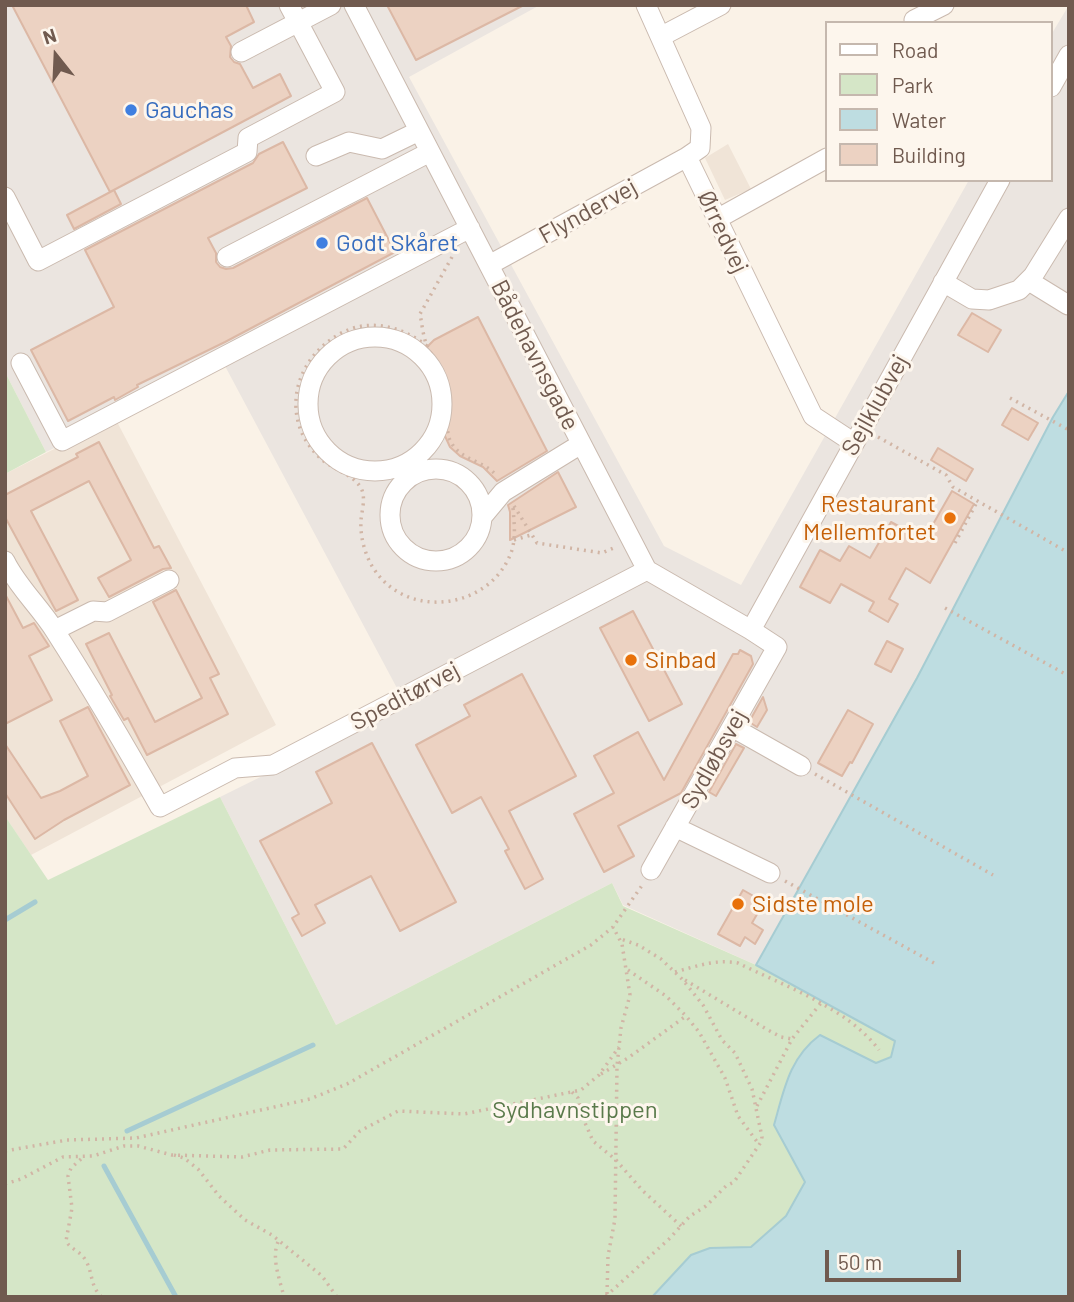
<!DOCTYPE html>
<meta charset="utf-8">
<style>
body{margin:0}
#map{position:relative;width:1074px;height:1302px;overflow:hidden;background:#faf2e7;font-family:Barlow,sans-serif}
canvas{display:block}
.frame{position:absolute;inset:0;border:7px solid #705a4f;pointer-events:none}
.legend{position:absolute;left:825px;top:21px;width:228px;height:161px;box-sizing:border-box;background:#fdf6ed;border:2px solid #c5b8ae;margin:0;padding:9px 12px;list-style:none;font-size:21px;color:#705a4f}
.legend li{display:flex;align-items:center;gap:14px;height:35px}
.legend b{width:35px;border:2px solid #c5b8ae}
.north{position:absolute;left:21px;top:21px;width:70px;height:70px;-webkit-text-stroke:5px #fdf6ed;paint-order:stroke;rotate:342deg;font-size:19px;font-weight:700;line-height:28px;text-align:center;color:#705a4f}
.north::after{content:'';display:block;margin:auto;width:24px;height:32px;background:#705a4f;clip-path:polygon(50% 0,100% 100%,50% 72%,0 100%)}
.scale{position:absolute;left:825px;top:1250px;width:136px;height:32px;box-sizing:border-box;border:4px solid #705a4f;border-top:0;padding-left:9px;font-size:21px;line-height:24px;white-space:nowrap;color:#705a4f;-webkit-text-stroke:5px #fdf6ed;paint-order:stroke}
</style>
<div id="map">
<canvas width="1074" height="1302"></canvas>
<div class="frame"></div>
<ul class="legend">
<li><b style="height:9px;background:#fff"></b>Road</li>
<li><b style="height:19px;background:#d5e6c7"></b>Park</li>
<li><b style="height:19px;background:#bedde1"></b>Water</li>
<li><b style="height:19px;background:#ecd2c2"></b>Building</li>
</ul>
<div class="north">N</div>
<div class="scale">50 m</div>
</div>
<script>
const context = document.querySelector('canvas').getContext('2d');
context.lineJoin = 'round';
function fill(path, color) { context.fillStyle = color; context.fill(path, 'evenodd'); }
function trace(path, color, width, dash) { context.strokeStyle = color; context.lineWidth = width; context.lineCap = dash ? 'butt' : 'round'; context.setLineDash(dash || []); context.stroke(path); }
function write(font, color, halo, rows, align = 'center') {
  context.font = font + ' Barlow,sans-serif'; context.lineWidth = 6; context.setLineDash([]); context.textBaseline = 'middle'; context.strokeStyle = halo; context.fillStyle = color; for (const [text, x, y, turn = 0] of rows) {
    context.save(); context.translate(x, y); context.rotate((+turn || 0) * Math.PI / 180); context.textAlign = isNaN(turn) ? turn : align; if (halo) context.strokeText(text, 0, 0); context.fillText(text, 0, 0); context.restore();
  }
}
fill(new Path2D(`
 M728 144 751 189 725 200 705 158Z
 M115 418 276 725 31 855 5 816V474Z`), '#f0e4d7');
fill(new Path2D(`
 M5 5H540L409 77 664 546 741 585 969 180H1051V35L1069 5V391L1053 417 917 678 756 965 623 905 612 883 336 1025 220 797 406 705 225 366 46 452 5 372Z`), '#ebe5e0');
fill(new Path2D(`
 M5 372 46 452 5 474Z
 M1069 402V1297L667 1281 652 1297H5V816L48 880 220 797 336 1025 612 883 623 906 756 965 836 1008 764 952Z`), '#d5e6c7');
const water = new Path2D(`
 M1069 391V1297H652L691 1255 710 1248 751 1247 786 1216 805 1182 774 1125C784 1090 789 1058 820 1035L876 1063 891 1057 895 1041 756 965 917 678 1053 417Z`);
fill(water, '#bedde1');
trace(water, '#a6ccd2', 2);
trace(new Path2D(`
 M5 920 35 902
 M127 1131 313 1045
 M104 1166 176 1297`), '#a6ccd2', 5);
const building = new Path2D(`
 M12 5H246L254 22 226 37 231 46 230 57 234 62 240 64 253 88 280 74 291 96 110 192Z
 M387 5H524L416 60Z
 M283 142 307 188 208 238 216 253V262L220 267 226 269 233 268 367 198 395 252 225 342 137 385 138 387 115 400 114 397 68 421 31 350 114 307 85 250 253 163 259 154Z
 M114 190 121 204 74 229 67 215Z
 M972 313 1001 330 988 352 958 335Z
 M478 317 547 451 497 481 483 467 460 456 450 447 444 434 448 404 445 384 425 349 434 340Z
 M1012 408 1038 423 1028 440 1002 425Z
 M99 442 154 548 159 546 171 568 163 569 109 597 98 578 131 560 89 481 31 511 78 600 56 611 5 517V495L78 457 76 454Z
 M938 448 973 469 966 481 931 460Z
 M558 472 576 507 510 540V512L508 505Z
 M952 491 974 504 930 583 906 568 889 599 898 604 888 622 869 611 874 602 841 584 830 603 800 587 820 550 840 561 849 546 870 558 891 522 924 540Z
 M176 590 219 674 210 678 228 714 147 755 128 718 124 720 110 696 112 695 86 644 109 633 155 722 202 698 153 602Z
 M5 594 23 628 34 623 49 646 29 656 52 700 5 724Z
 M633 611 682 704 649 721 600 628Z
 M887 641 903 649 891 672 875 664Z
 M740 650 751 656 753 664 681 793 618 826 634 856 604 872 574 814 614 793 594 756 638 732 664 780 733 654H738Z
 M522 674 576 776 509 811 543 879 525 889 505 851 509 849 481 797 452 813 416 745 470 716 464 705Z
 M763 697 767 710 757 727 749 722Z
 M88 707 130 785 64 820 35 839 5 793V744L41 798 60 791 88 776 60 721Z
 M848 710 873 724 852 763 850 762 842 776 818 763Z
 M372 743 456 902 400 931 371 876 315 905 325 923 302 936 292 918 299 914 260 841 332 803 316 772Z
 M736 744 744 748 716 796 709 792Z
 M743 890 764 902 752 923 763 930 755 944 745 937 740 946 718 934Z`);
fill(building, '#ecd2c2');
trace(building, '#dcb8a5', 2);
const minor = new Path2D(`
 M354 5 647 570 751 630 777 647 651 870
 M646 5 701 128 700 148 687 157 813 416 854 443
 M914 20 944 5
 M662 36 721 5
 M241 52 331 5
 M1051 87 1069 55
 M316 156 349 142 382 149 419 131
 M5 197 38 261 247 152 248 138 335 92 289 5
 M717 219 827 158
 M227 257 430 152
 M489 265 687 157
 M1029 281 1068 305
 M943 282 972 299 989 300 1019 290 1033 276 1069 218
 M308 404a67 67 0 1 1 134 0a67 67 0 1 1-134 0Z
 M21 363 62 441 470 228
 M390 515a46 46 0 1 1 92 0a46 46 0 1 1-92 0Z
 M483 516 503 492 581 444
 M5 561C17 586 40 607 55 631 92 689 126 747 160 807L235 768 273 765 647 570
 M55 630 93 611 107 612 169 580
 M751 630 1000 180
 M732 727 801 766
 M675 827 770 873`);
trace(minor, '#cabaaf', 21);
trace(new Path2D(`
 M452 257 420 314C422 324 423 336 427 346 434 361 446 373 449 390 452 407 442 429 452 444 462 460 484 461 496 475
 M427 346C402 326 367 317 338 335 293 361 280 419 319 457 331 469 352 473 361 488 366 497 362 510 361 520 360 535 364 552 372 566 405 622 492 610 512 550 516 536 514 522 513 508
 M1010 398 1069 430
 M878 437 946 475 953 487 1069 553
 M514 506 537 543 602 553 616 547
 M514 540 531 535
 M955 543 977 502
 M945 608 1069 676
 M815 774 993 875
 M785 881 934 963
 M628 970 666 996 686 1016 699 1032 725 1078 738 1116 758 1143
 M675 972C697 966 716 959 738 963 784 986 848 1008 879 1050
 M685 980 768 1030 781 1037 792 1039
 M601 1074 628 1058 686 1016
 M572 1092 578 1098 582 1116 593 1141 616 1160 642 1190 681 1226
 M757 1106 792 1039 821 1003
 M5 1151 67 1140 136 1138 310 1099 347 1084 591 945 613 927 643 884
 M174 1155 184 1158 198 1169 219 1196 245 1220 272 1235 322 1276 337 1297
 M81 1159 71 1168 68 1176 72 1208 66 1241C71 1250 81 1251 86 1261 93 1273 90 1287 102 1297
 M5 1184 21 1179 63 1157 93 1156 124 1146H138L172 1155 242 1157 270 1150 343 1149 360 1131 398 1111 464 1114 581 1090 599 1075 619 1047
 M278 1242C271 1258 280 1280 284 1297
 M607 1294 608 1256 615 1219 617 1066 621 1028 630 995 622 944 613 927
 M606 1296 669 1239 690 1216 706 1206 726 1186 734 1182 761 1142 762 1137 752 1089 735 1053 722 1040 703 1005 682 979 661 959 638 945 621 939`), '#d1b5a5', 3.5, [2, 5]);
trace(minor, '#fff', 19);
for (const [x, y, r, color] of [
 [131,110,7,"#3f7fe0"],
 [322,243,7,"#3f7fe0"],
 [950,518,7,"#e8710a"],
 [631,660,7,"#e8710a"],
 [738,904,7,"#e8710a"]
]) { const dot = new Path2D(); dot.arc(x, y, r, 0, 2 * Math.PI); context.fillStyle = color; context.fill(dot); trace(dot, '#fdf6ed', 2.5); }
write('24px', '#366cbe', '#fdf6ed', [
 ["Gauchas",145,110],
 ["Godt Skåret",336,243]
], 'left');
write('24px', '#705a4f', '#fdf6ed', [
 ["Flyndervej",588,211,-29],
 ["Ørredvej",723,232,65],
 ["Bådehavnsgade",535,355,63],
 ["Sejlklubvej",875,405,-61],
 ["Speditørvej",405,696,-28],
 ["Sydløbsvej",714,759,-61]
]);
write('24px', '#c56008', '#fdf6ed', [
 ["Restaurant",936,504,"right"],
 ["Mellemfortet",936,532,"right"],
 ["Sinbad",645,660],
 ["Sidste mole",752,904]
], 'left');
write('24px', '#5a7a4b', '#fdf6ed', [
 ["Sydhavnstippen",575,1110]
]);
</script>
